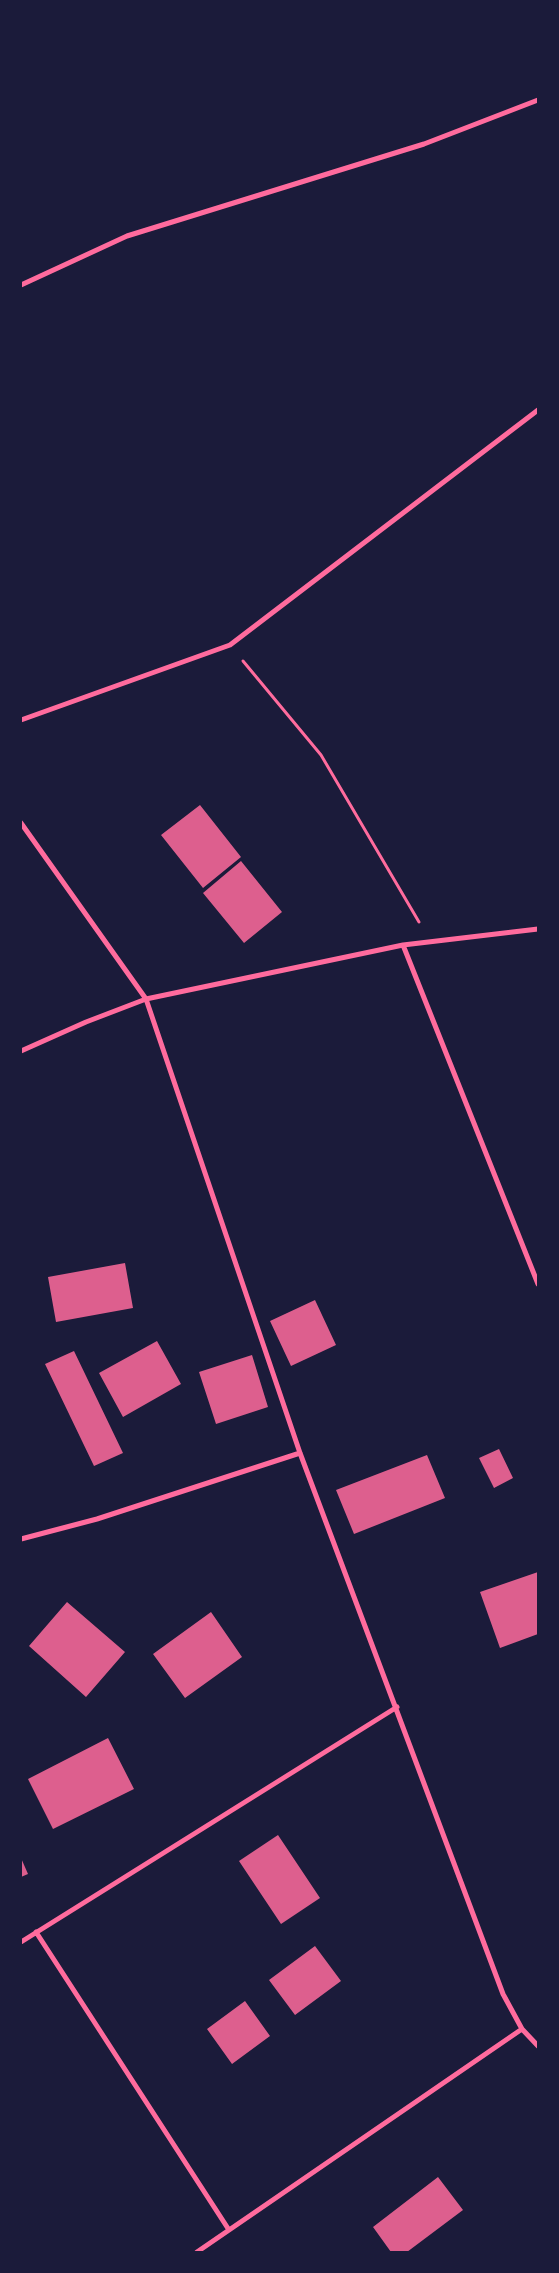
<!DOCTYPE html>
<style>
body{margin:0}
#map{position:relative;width:559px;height:2273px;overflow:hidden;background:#1b1b3a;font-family:"Space Grotesk",sans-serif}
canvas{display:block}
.frame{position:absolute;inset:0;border:22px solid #1b1b3a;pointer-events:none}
</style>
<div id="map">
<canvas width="559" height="2273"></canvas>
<div class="frame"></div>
</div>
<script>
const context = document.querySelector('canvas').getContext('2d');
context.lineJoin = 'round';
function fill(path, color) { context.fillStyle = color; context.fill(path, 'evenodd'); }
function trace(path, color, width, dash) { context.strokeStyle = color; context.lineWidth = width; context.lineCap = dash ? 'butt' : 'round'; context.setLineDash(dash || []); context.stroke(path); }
fill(new Path2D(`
 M200 805 241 857 203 888 161 835Z
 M241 861 282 912 244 943 203 893Z
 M125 1263 133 1308 56 1322 48 1277Z
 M315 1300 336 1345 291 1366 270 1321Z
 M157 1341 181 1384 123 1417 99 1373Z
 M74 1351 123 1453 94 1466 45 1364Z
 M252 1355 268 1407 216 1424 199 1372Z
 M499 1449 513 1478 494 1488 479 1458Z
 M427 1455 445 1498 354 1534 336 1490Z
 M538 1572V1634L500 1648 480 1592Z
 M67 1602 125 1652 86 1697 29 1646Z
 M211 1612 242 1657 185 1698 153 1654Z
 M108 1738 134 1789 53 1829 28 1779Z
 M278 1835 320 1898 281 1924 239 1861Z
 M21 1858 28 1874 21 1877Z
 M315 1946 341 1981 295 2015 269 1980Z
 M245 2001 270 2036 232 2064 207 2029Z
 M438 2177 463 2210 407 2252H391L373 2227Z`), '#dd5f8e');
trace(new Path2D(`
 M243 661 321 755 419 922`), '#ff6b9d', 3);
trace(new Path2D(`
 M21 285 127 236 424 144 538 100
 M21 720 230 645 538 410
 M21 823 146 999 300 1453 503 1994 522 2029 538 2046
 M403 945 538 1284
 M21 1051 86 1022 146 999 403 945 538 929
 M21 1539 97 1519 300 1453
 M36 1932 229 2230
 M21 1942 397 1707
 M197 2252 522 2029`), '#ff6b9d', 5);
</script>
